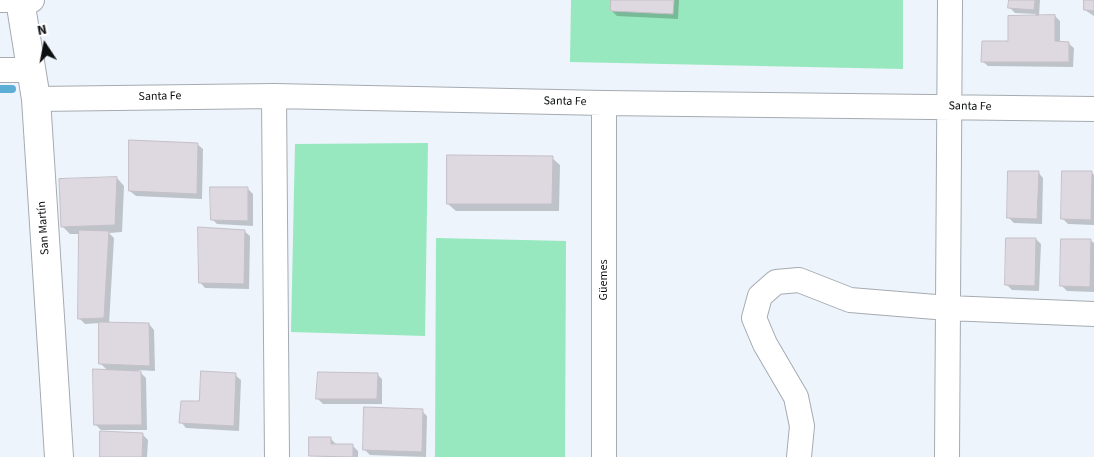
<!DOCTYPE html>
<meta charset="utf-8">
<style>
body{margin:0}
#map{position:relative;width:1094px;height:457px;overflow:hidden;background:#edf4fb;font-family:"Source Sans 3",sans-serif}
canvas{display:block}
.north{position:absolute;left:20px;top:20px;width:50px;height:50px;-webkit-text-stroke:4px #fff;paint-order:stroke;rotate:349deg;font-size:14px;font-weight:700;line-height:20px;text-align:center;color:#0c0e10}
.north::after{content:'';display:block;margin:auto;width:18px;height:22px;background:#0c0e10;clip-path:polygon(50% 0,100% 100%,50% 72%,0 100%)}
</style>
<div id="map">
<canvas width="1094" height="457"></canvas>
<div class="north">N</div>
</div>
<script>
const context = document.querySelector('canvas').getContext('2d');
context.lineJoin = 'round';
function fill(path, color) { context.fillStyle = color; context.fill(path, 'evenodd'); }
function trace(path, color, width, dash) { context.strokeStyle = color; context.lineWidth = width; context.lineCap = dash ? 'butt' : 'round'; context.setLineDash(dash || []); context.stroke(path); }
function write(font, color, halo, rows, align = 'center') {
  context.font = font + ' "Source Sans 3",sans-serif'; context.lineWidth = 4.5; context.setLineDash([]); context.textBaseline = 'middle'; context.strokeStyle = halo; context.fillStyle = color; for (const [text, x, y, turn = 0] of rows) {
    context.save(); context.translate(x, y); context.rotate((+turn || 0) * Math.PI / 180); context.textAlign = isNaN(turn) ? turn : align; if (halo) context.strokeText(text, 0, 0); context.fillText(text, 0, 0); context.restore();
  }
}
fill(new Path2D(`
 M571 0H903V69L570 62Z
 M428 143 425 336 291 332 295 144Z
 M436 238 566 241 565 457H435Z`), '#97e8be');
fill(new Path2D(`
 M612 0H679L678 19 617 16 612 11Z
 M1010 0H1040L1039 16H1055L1060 21V43H1068L1074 48 1073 67 988 66 982 61 1009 43 1035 16 1036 14 1015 13 1010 8Z
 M1086 0H1094V16L1085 10Z
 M197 144 203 149 202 199 136 196 130 191Z
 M552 158 560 165 559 211H456L448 204Z
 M1038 172 1043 178 1042 224 1014 223 1009 218Z
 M1092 173 1094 175V225L1068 224 1062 218Z
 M117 178 124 186 122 232 109 233 114 238 109 324H149L154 330 155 371 138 370 146 378 147 430H101L95 424 108 371 100 363V323L85 324 79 318 80 234H70L62 226Z
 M248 189 253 194V226L217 224 212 219Z
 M244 231 250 236 249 289 205 288 200 282Z
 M1036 239 1041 244 1039 291 1012 290 1006 284Z
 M1090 240 1094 243V292L1067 291 1061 285Z
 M377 374 382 379V404H323L317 398Z
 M235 375 241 380 239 431 186 428 181 422Z
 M422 411 427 416 426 457 370 455 365 450Z
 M142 434 148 440 147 457H101Z
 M331 439 336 444 353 446 358 451V457L310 456Z`), '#0003');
trace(new Path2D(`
 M0 89H12`), '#5daed7', 8);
const building = new Path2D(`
 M611 0H674L673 14 611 11Z
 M1009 0H1035L1034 10 1008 8Z
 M1084 0H1094V11L1084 10Z
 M1055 15V41L1069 42V62H981L982 41H1008V16Z
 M129 140 198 143 197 194 129 191Z
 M447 155 553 156 552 204H447Z
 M1008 171H1039L1037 219 1007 218Z
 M1062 171H1092L1091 220 1061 219Z
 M117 177 115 225 61 227 59 179Z
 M210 187H248V221L211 220Z
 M198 227 245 230 244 284 199 283Z
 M79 230 109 231 104 318 78 319Z
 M1006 238H1036L1035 286 1005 285Z
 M1061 239H1091L1090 287 1060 286Z
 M99 322 149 323 150 366 99 364Z
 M93 369 141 371 142 425H94Z
 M201 371 236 373 234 426 179 423 181 401H199Z
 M318 372 378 373 377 399H316Z
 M364 407 423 409 422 452 363 450Z
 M100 431 143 433 142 457H100Z
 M309 437H331V444H353V457L309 456Z`);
fill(building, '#ded8e0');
trace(building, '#c5bfc7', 1);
const street = new Path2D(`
 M0 0H32
 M0 70H32
 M274 96 277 457
 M36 99 274 96 604 103 1094 109
 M604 457V103
 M799 457 802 426 796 397 765 344 754 318 760 296 776 282 799 280 850 300 948 308 1094 314
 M947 457 950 0`);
const secondary = new Path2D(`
 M20 0 36 99 59 457`);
trace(street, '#a5abb1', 26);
trace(secondary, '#a5abb1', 30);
trace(street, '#fff', 24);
trace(secondary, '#fff', 28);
write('12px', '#0c0e10', '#fff', [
 ["Santa Fe",160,97,-1],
 ["Santa Fe",565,102,1],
 ["Santa Fe",970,107,1],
 ["San Martín",44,228,-94],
 ["Güemes",604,280,-90]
]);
</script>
